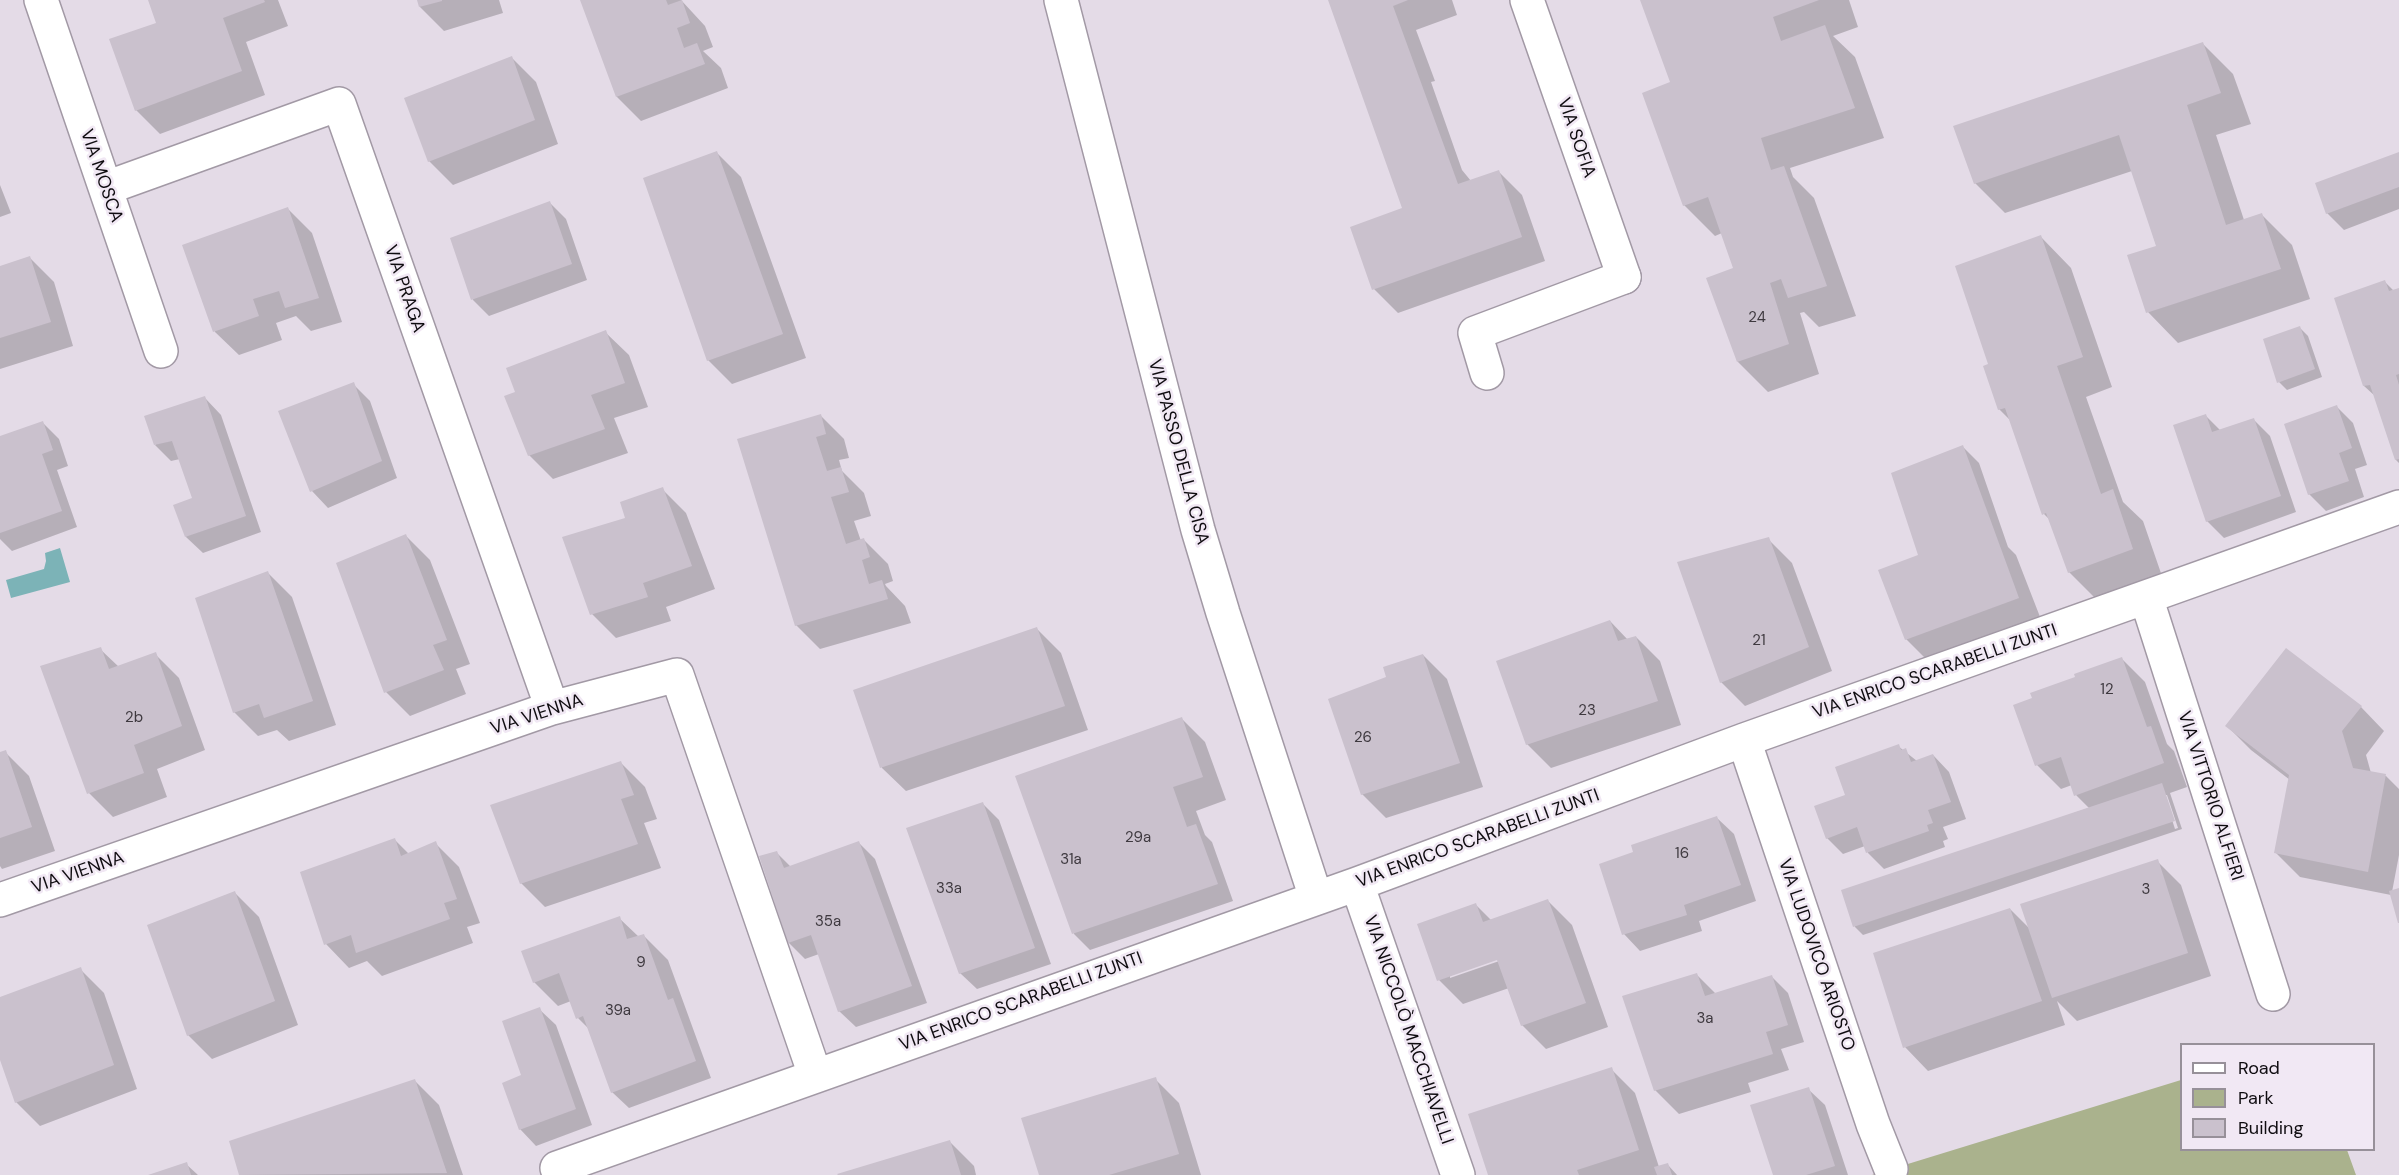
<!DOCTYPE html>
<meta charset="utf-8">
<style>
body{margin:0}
#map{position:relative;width:2399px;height:1175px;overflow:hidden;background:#e4dbe7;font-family:"DM Sans",sans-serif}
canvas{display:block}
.legend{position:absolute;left:2180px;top:1043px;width:195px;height:108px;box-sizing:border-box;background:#f1e8f4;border:2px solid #979099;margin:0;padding:8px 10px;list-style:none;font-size:18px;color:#0f0c10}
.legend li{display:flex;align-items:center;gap:12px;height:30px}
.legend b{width:30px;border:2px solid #979099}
</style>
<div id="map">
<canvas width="2399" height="1175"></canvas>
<ul class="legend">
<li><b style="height:8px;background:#fff"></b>Road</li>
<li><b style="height:16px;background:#aab28d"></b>Park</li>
<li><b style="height:16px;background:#cac1cd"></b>Building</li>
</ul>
</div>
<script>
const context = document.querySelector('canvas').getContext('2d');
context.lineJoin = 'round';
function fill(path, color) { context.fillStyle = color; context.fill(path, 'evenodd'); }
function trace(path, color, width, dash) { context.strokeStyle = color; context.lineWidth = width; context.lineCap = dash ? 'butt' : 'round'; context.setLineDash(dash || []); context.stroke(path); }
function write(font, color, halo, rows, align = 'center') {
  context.font = font + ' "DM Sans",sans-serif'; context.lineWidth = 5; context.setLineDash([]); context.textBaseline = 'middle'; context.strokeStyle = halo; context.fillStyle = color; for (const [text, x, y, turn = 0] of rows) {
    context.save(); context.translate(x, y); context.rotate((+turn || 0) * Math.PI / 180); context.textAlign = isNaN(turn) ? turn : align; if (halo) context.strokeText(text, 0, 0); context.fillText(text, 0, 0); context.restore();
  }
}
fill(new Path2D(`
 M2181 1080 2182 1150H2347L2356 1175H1872Z`), '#aab28d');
fill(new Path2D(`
 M60 548 70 582 11 598 6 580 44 569 46 561 45 553Z`), '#7cb3b7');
fill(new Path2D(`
 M150 0H278L288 26 246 42 265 95 160 134 136 110 158 24Z
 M418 0H499L503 13 444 31 420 7Z
 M582 0H681L705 26 713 47 703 51 721 68 728 88 641 121 617 97Z
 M1330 0H1452L1457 15 1416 30 1435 81 1431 82 1462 170 1471 181 1498 171 1522 195 1545 261 1398 313 1374 289 1404 209Z
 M1642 0H1849L1858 27 1833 36 1855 57 1884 138 1790 168 1793 177 1814 198 1856 316 1819 327 1804 312 1800 313 1819 374 1768 392 1738 362 1735 269 1722 233 1715 236 1684 205 1671 83Z
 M2203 44 2233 74 2251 124 2216 135 2244 220 2261 214 2292 245 2310 299 2178 343 2148 312 2157 247 2132 171 2005 213 1975 183Z
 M512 58 536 82 558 144 453 185 429 161Z
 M717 153 741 177 806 358 732 384 708 360Z
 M2399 154V209L2344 230 2327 213Z
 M0 185 11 213 0 217Z
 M550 203 566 219 587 280 489 316 473 300 452 239Z
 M288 209 312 233 342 322 311 331 296 316 276 323 282 340 239 355 215 332 184 246Z
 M2041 237 2071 268 2112 387 2086 397 2123 502 2143 521 2163 579 2099 602 2069 572 2051 521 2044 514 2011 421 1999 409 1990 365Z
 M30 258 54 282 73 346 0 369V267Z
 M2385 282 2394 291 2399 289V463L2396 460 2375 396 2364 386Z
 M2300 328 2308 336 2322 377 2287 390 2279 382Z
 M605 332 629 355 648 407 614 418 628 453 553 479 529 455 516 393Z
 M353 384 370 401 397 478 328 508 312 491 280 412Z
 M205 398 221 415 261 532 203 553 186 537 194 499 180 459 171 461 155 445Z
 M2337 407 2353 423 2367 465 2355 469 2364 497 2326 511 2309 494Z
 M820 415 844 439 849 458 839 460 842 471 864 493 871 516 854 521 861 541 864 540 888 564 893 581 885 584 886 586 905 606 911 623 820 649 796 625 738 440Z
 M2206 416 2221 431 2254 420 2270 436 2296 512 2224 538 2207 521Z
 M43 423 59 439 68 466 57 470 77 527 12 551 0 539V438Z
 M1963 447 1979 463 2008 547 2016 555 2042 622 1930 663 1906 639Z
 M662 489 686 513 715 589 666 607 671 621 616 638 592 614 627 519Z
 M406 536 430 560 470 664 456 669 466 694 410 716 386 692Z
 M1768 539 1792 563 1832 671 1745 706 1721 682Z
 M268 573 292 597 336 725 289 741 277 730 258 736 234 712Z
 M1610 621 1628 640 1636 637 1660 661 1681 725 1551 768 1527 744Z
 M1037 629 1061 653 1088 730 906 791 882 768 855 691Z
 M100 649 119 667 155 654 179 678 205 750 157 769 167 797 113 817 89 793Z
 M1423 655 1447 679 1483 787 1386 818 1362 794 1388 678Z
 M2121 658 2145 682 2167 744 2174 751 2187 787 2170 793 2182 829 1863 935 1855 927 1842 891 2089 808 2076 795 2072 785 2061 789 2037 765ZM2164 795H2167L2178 828 2175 829Z
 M2361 707 2384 731 2366 755 2371 773 2386 776 2399 789V855L2392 892 2399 890V920L2391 895 2300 877 2276 853 2290 780 2251 750 2227 726Z
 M1181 718 1205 742 1226 800 1196 811 1205 835 1212 842 1233 901 1090 950 1074 934 1017 776Z
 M1898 746 1917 761 1933 755 1949 772 1966 819 1943 827 1948 839 1943 841 1945 847 1884 869 1868 853 1865 846 1843 854 1827 838 1847 795Z
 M5 752 29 776 55 851 2 869 0 866V753Z
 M621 763 645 787 657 819 644 823 661 868 545 907 521 883Z
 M983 804 999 820 1051 964 977 989 960 973Z
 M1717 818 1734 834 1756 901 1699 921 1702 931 1640 951 1624 934 1601 864 1635 853Z
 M395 840 409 854 435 843 459 867 480 923 467 927 473 943 382 976 367 961 349 968 326 944Z
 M859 843 875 859 927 1003 856 1027 839 1011 819 954 805 959 789 943 777 853 791 867Z
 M2157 861 2181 885 2211 976 2077 1021 2057 1001 2065 1025 1928 1071 1905 1047 2010 909 2030 929Z
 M235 893 259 917 298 1025 212 1059 188 1035Z
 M1548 901 1572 925 1608 1027 1546 1049 1522 1025 1509 988 1463 1004 1439 980 1475 904 1491 920ZM1504 956 1505 959 1450 978V975Z
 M619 918 639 937 644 936 668 960 711 1078 629 1108 612 1092 590 1030 578 1018 571 1001 558 1006 534 982Z
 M80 969 104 993 137 1089 40 1126 16 1102 0 1055V999Z
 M1697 975 1716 994 1771 976 1788 993 1804 1042 1781 1049 1789 1070 1748 1083 1751 1092 1679 1114 1655 1090Z
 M539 1009 556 1025 592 1125 536 1146 520 1129Z
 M1611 1069 1635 1093 1659 1167 1668 1165 1677 1175H1490Z
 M1155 1079 1179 1103 1201 1175H1040Z
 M415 1081 439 1105 463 1175H241L231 1142Z
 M1808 1089 1825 1105 1848 1175H1775Z
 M950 1142 974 1166 976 1175H842Z
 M186 1164 198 1175H151Z`), '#0003');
fill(new Path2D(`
 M148 0H264L265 2 223 18 242 71 135 111 109 39 156 23Z
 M417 0H442V1L419 7Z
 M580 0H666L668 5 682 0 690 23 677 28 684 48 697 43 705 64 616 97Z
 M1328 0H1408L1393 6 1458 184 1499 170 1522 237 1372 290 1350 227 1402 208Z
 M1640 0H1819L1773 17 1781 41 1825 25 1855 108 1761 138 1771 170 1784 166 1827 286 1788 298 1781 279 1770 283 1789 344 1737 362 1706 278 1733 268 1708 197 1683 206 1642 93 1670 82Z
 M2203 42 2221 93 2187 105 2226 225 2262 213 2281 269 2146 313 2127 255 2156 246 2119 135 1974 184 1953 126Z
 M512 56 535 120 428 162 404 98Z
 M717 151 783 334 707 361 643 178Z
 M2399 152V187L2326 214 2315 183Z
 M550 201 572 264 471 300 450 238Z
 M288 207 319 298 285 308 279 291 253 299 259 316 213 332 182 245Z
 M2041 235 2083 357 2057 366 2101 494 2113 489 2133 549 2068 573 2046 513 2042 515 2005 408 1998 410 1983 366 1988 364 1955 266Z
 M30 256 51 322 0 338V266Z
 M2385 280 2389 291 2399 288V374L2396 375 2399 385V459L2395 460 2370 385 2363 386 2334 298Z
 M2300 326 2315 369 2277 383 2263 339Z
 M606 330 625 383 591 395 605 429 528 456 504 396 515 392 506 368Z
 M354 382 382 461 310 492 278 411Z
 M205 396 246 516 185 537 173 505 192 498 172 441 154 445 144 416Z
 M2337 405 2352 448 2339 453 2349 481 2308 495 2284 424Z
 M821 414 826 434 816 437 827 471 841 467 849 492 831 497 846 544 864 538 870 557 862 560 869 584 882 580 888 599 795 626 737 439Z
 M2206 414 2212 432 2254 418 2281 496 2206 522 2173 425Z
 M43 421 53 450 42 454 62 511 0 533V436Z
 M1963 445 2019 598 1905 640 1878 570 1918 555 1891 473Z
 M663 487 692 566 643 583 648 597 590 615 562 537 625 518 620 502Z
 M406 534 447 640 433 645 444 670 384 693 336 563Z
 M1769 537 1809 647 1720 683 1677 562Z
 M268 571 313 701 264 718 259 704 233 713 195 598Z
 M1610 620 1618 641 1636 636 1658 701 1526 745 1496 661Z
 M1037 627 1065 706 880 768 853 690Z
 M101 647 109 669 156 652 182 726 134 745 144 773 87 794 40 666Z
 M2286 648 2362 706 2342 731 2353 768 2386 774 2368 872 2274 853 2289 775 2225 726Z
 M1423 654 1460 763 1361 795 1328 699 1386 677 1383 667Z
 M2122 657 2147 727 2151 726 2164 763 2074 796 2061 757 2035 766 2013 705 2032 698 2030 693 2075 677 2074 674Z
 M1182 717 1203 777 1173 787 1187 827 1196 824 1218 884 1072 934 1015 776Z
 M1899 744 1901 750 1906 748 1911 762 1933 754 1951 802 1928 810 1933 823 1927 825 1929 831 1866 853 1857 827 1826 839 1814 806 1845 795 1835 767Z
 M6 750 32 827 0 838V752Z
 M621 761 634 795 621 799 638 844 520 884 490 805Z
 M2162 783 2175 821 1853 927 1841 890Z
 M983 802 1035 948 959 974 906 828Z
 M1717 816 1741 885 1684 905 1687 915 1622 935 1599 864 1633 852 1631 845Z
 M395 838 401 856 436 841 457 899 444 903 450 919 356 953 351 935 324 945 300 872Z
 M859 841 912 986 838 1012 811 935 788 943 759 856 777 851 784 868Z
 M2158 859 2188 953 2052 998 2020 904Z
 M2399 888V923H2398L2389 891Z
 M235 891 275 1001 187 1036 147 925Z
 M1548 899 1586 1003 1521 1026 1497 960 1437 981 1417 924 1476 903 1483 922Z
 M2010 908 2042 1001 1903 1048 1873 953Z
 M620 916 627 939 644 934 668 1000 673 998 696 1061 611 1093 583 1016 576 1019 559 973 533 983 521 951Z
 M81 967 114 1065 15 1103 0 1060V997Z
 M1697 973 1705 996 1772 975 1788 1025 1766 1032 1773 1054 1654 1091 1622 996Z
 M540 1007 576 1109 519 1130 502 1083 521 1075 502 1021Z
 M1612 1067 1639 1150 1577 1170 1579 1175H1488L1468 1114Z
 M1156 1077 1179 1154 1109 1175H1039L1021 1118Z
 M415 1079 447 1173 239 1175 229 1141Z
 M1809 1087 1835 1166 1806 1175H1773L1750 1105Z
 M950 1140 961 1175H838L837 1174Z
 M187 1162 191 1175H148Z
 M1668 1163 1672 1175H1657L1654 1167Z`), '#cac1cd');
const pedestrian = new Path2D(`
 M1487 373 1475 333 1624 277`);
const minor = new Path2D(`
 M41 0 161 351
 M1061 0 1198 530 1223 613 1316 898
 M1527 0 1624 277
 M106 188 339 104 552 708
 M2146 597 2273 994
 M1744 740 1873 1124 1891 1169
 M1357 884 1458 1175
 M0 900 552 708 677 675 815 1075
 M557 1168 1357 884 1744 740 2399 507`);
trace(pedestrian, '#a299a5', 36);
trace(minor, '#a299a5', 36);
trace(pedestrian, '#fff', 33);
trace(minor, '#fff', 33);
write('15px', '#3e393f', null, [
 ["24",1757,318],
 ["21",1759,641],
 ["12",2107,690],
 ["23",1587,711],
 ["2b",134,718],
 ["26",1363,738],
 ["29a",1138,838],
 ["16",1682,854],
 ["31a",1071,860],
 ["33a",949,889],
 ["3",2146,890],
 ["35a",828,922],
 ["9",641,963],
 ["39a",618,1011],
 ["3a",1705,1019]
]);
write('18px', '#0f0c10', '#f1e8f4', [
 ["VIA SOFIA",1576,138,71],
 ["VIA MOSCA",101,176,71],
 ["VIA PRAGA",404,289,71],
 ["VIA PASSO DELLA CISA",1178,452,75],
 ["VIA ENRICO SCARABELLI ZUNTI",1935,672,-19],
 ["VIA VIENNA",537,715,-18],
 ["VIA VITTORIO ALFIERI",2210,796,72],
 ["VIA ENRICO SCARABELLI ZUNTI",1478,839,-20],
 ["VIA VIENNA",78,873,-19],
 ["VIA LUDOVICO ARIOSTO",1816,955,71],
 ["VIA ENRICO SCARABELLI ZUNTI",1021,1002,-20],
 ["VIA NICCOLÒ MACCHIAVELLI",1408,1030,71]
]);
</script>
